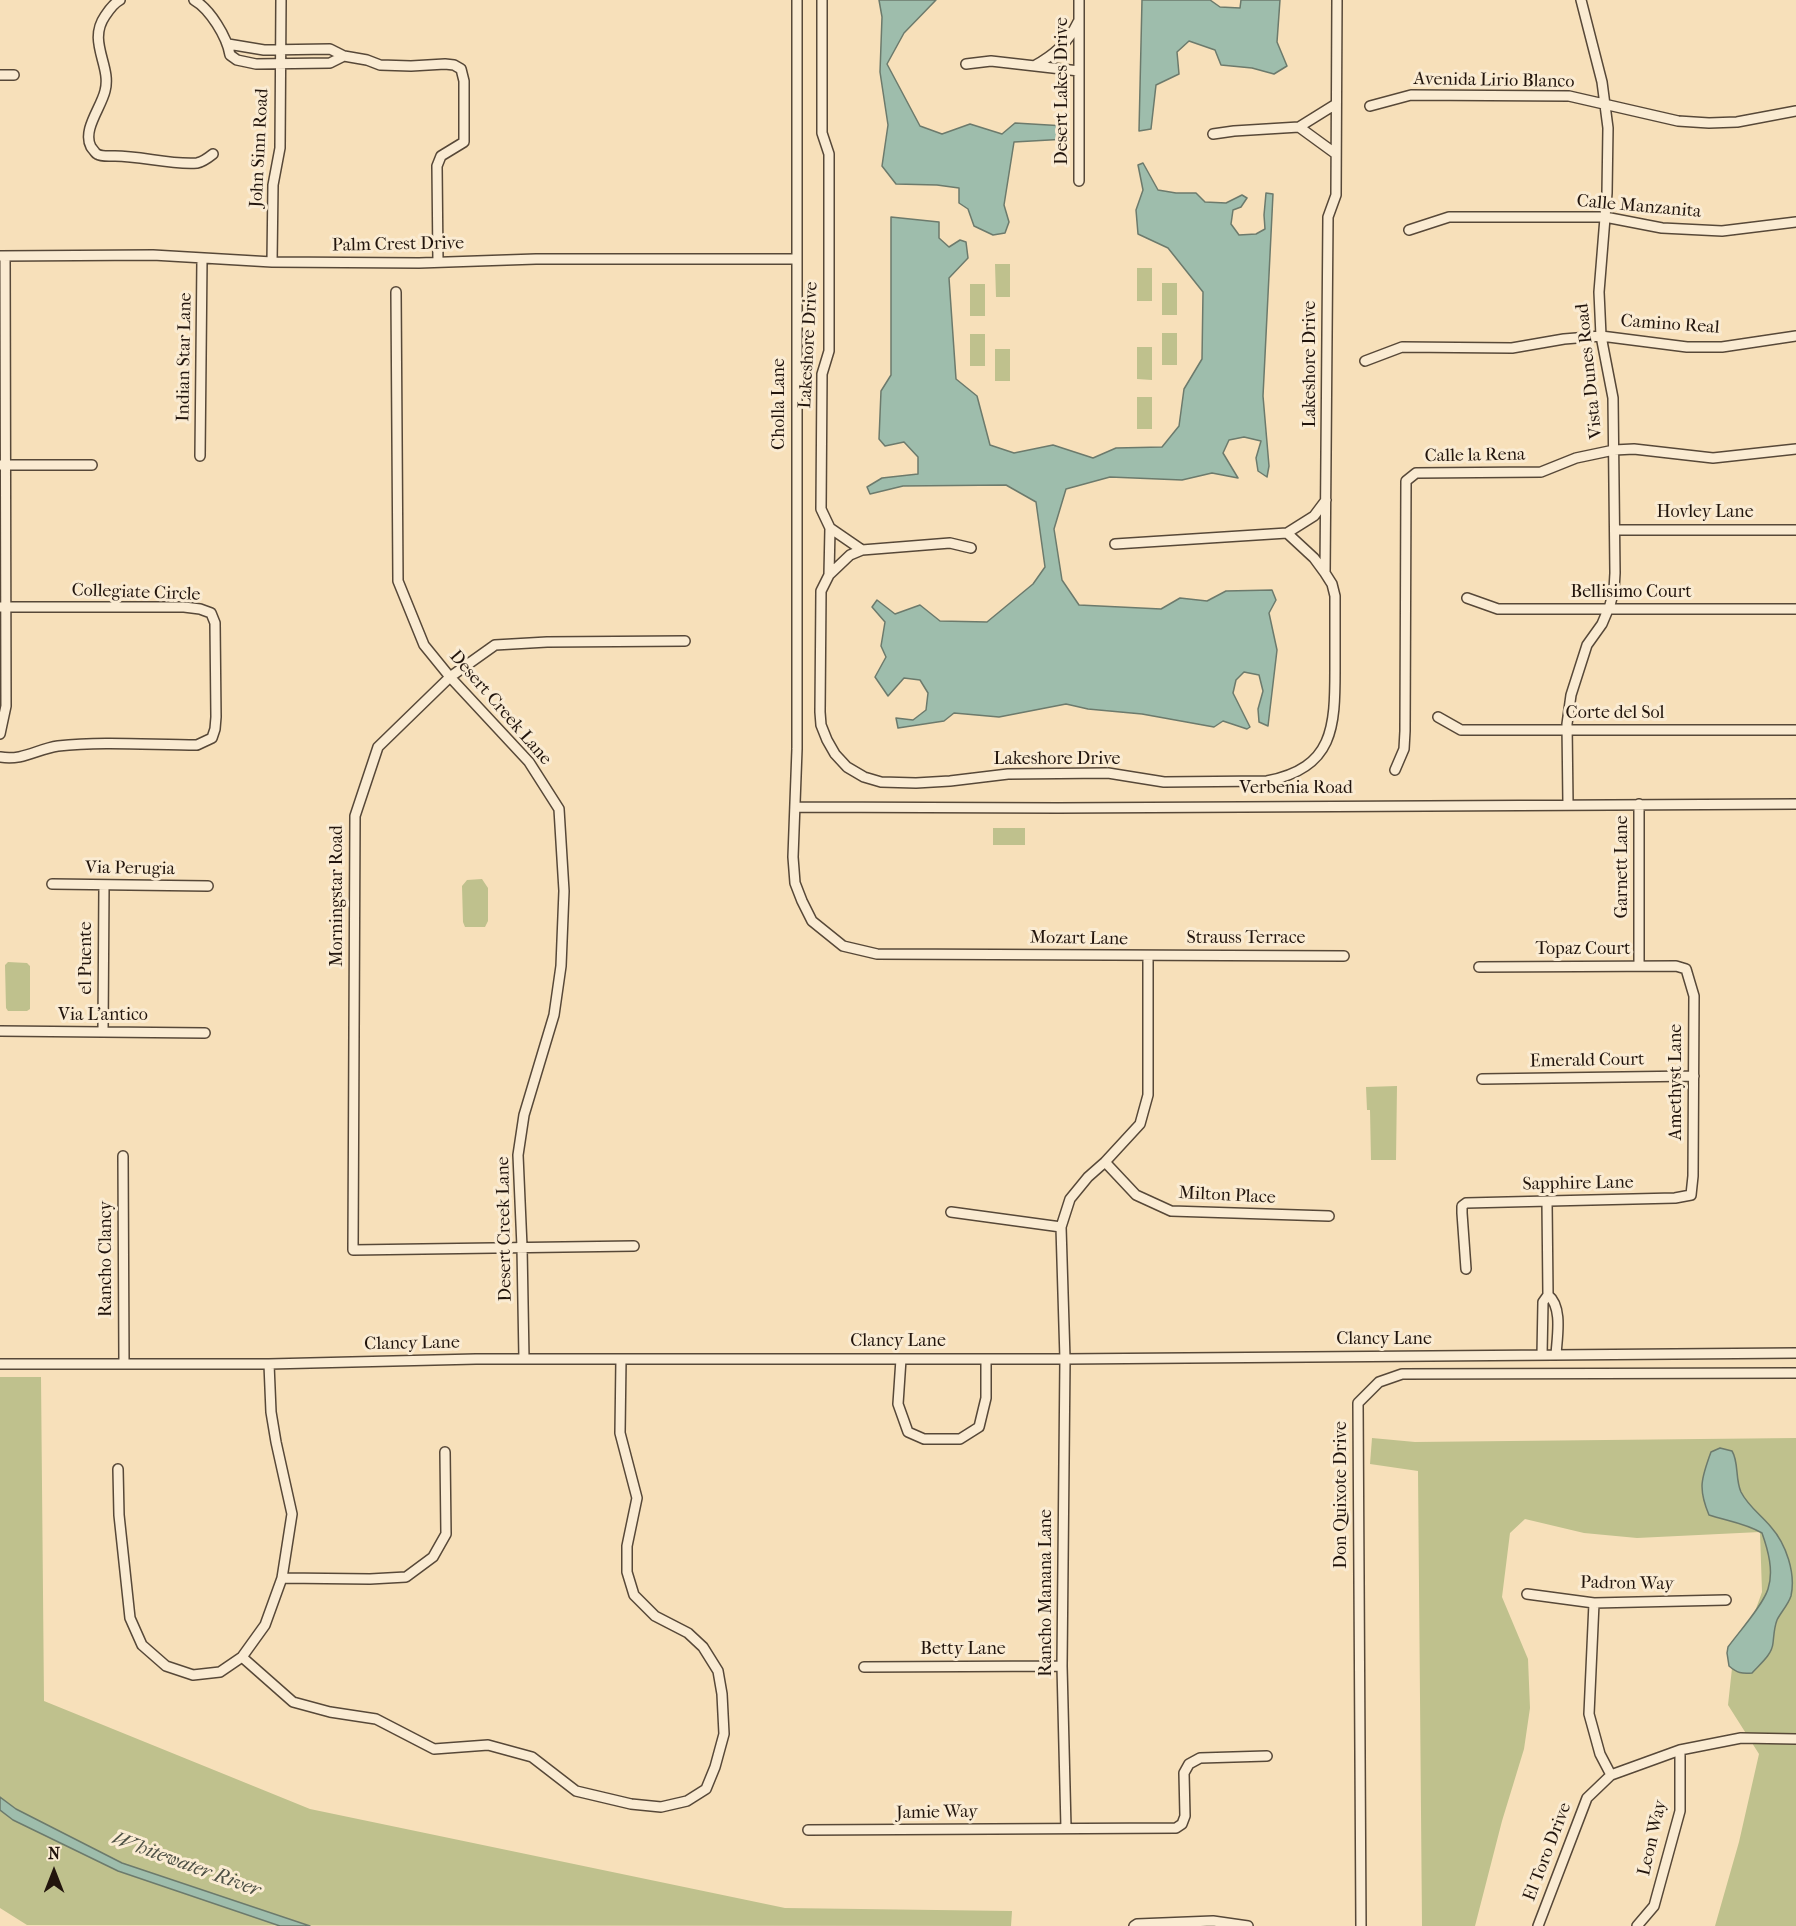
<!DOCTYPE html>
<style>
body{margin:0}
#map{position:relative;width:1796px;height:1926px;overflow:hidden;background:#f7e0ba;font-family:"IM FELL French Canon",serif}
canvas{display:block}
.north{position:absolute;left:24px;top:1842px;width:60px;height:60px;-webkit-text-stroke:4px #faebd2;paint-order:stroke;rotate:0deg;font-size:16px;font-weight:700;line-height:24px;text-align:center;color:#22150d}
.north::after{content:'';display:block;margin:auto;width:21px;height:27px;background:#22150d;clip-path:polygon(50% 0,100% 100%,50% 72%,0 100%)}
</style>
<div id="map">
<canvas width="1796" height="1926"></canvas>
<div class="north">N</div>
</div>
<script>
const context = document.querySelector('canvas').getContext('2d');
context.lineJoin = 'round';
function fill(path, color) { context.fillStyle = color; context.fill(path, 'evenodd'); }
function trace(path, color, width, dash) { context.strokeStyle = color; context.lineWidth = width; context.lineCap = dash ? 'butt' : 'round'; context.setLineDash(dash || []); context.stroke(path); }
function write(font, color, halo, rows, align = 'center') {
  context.font = font + ' "IM FELL French Canon",serif'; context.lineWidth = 6; context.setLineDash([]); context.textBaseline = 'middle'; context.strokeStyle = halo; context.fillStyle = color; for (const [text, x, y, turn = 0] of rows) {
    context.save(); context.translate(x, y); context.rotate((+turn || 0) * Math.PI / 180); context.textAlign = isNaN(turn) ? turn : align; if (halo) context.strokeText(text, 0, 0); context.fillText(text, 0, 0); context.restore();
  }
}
fill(new Path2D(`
 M995 264H1010V297H996Z
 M1137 268H1152V301H1137Z
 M1162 283H1177V315H1162Z
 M970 284H985V316H970Z
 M1162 333H1177V365H1162Z
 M970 334H985V366H970Z
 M1137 347H1152V380L1137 379Z
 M995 349H1010V381H995Z
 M1137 397H1152V429H1137Z
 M993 828H1025V845H993Z
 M482 879 488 888V921L485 927H465L463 922 462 886 467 880Z
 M8 962 27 963 30 966V1009L27 1011H8L6 1008 5 965Z
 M1397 1086 1396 1160H1371L1370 1110H1367L1366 1087Z
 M0 1377H41L44 1701 310 1809 785 1908 1012 1911 1011 1926 27 1925 0 1908Z
 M1372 1438 1415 1442 1796 1438V1926H1715L1739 1842 1759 1754 1728 1705 1733 1659 1749 1628 1762 1592 1760 1532 1637 1538 1584 1533 1525 1519 1510 1533 1502 1597 1528 1659 1530 1708 1524 1749 1502 1821 1475 1926H1422L1418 1471 1370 1464Z`), '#bfc18d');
const water = new Path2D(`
 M879 0H936L904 33 887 64 920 126 942 134 970 124 1002 134 1015 123 1065 126 1067 139 1014 142 1004 205 1009 222 1005 233 993 235 974 226 968 209 959 203V188L937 185 896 184 882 166 888 125 880 72 882 17Z
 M1142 0H1210L1220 7 1240 8 1241 0H1280L1277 42 1287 66 1274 74 1252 68 1221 65 1215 50 1189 41 1177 52 1179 74 1156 85 1151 129 1139 131Z
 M1143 163 1158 190 1176 193H1196L1205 202 1226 203 1242 195 1247 198 1241 207 1233 210 1231 224 1239 235 1256 234 1265 229 1264 215 1266 193 1273 194 1263 396 1269 466 1267 477 1258 471 1256 458 1261 441 1244 437 1229 440 1223 453 1238 478 1212 473 1182 480 1110 477 1066 489 1054 529 1062 580 1079 605 1161 609 1180 598 1207 601 1226 591 1272 590 1276 600 1269 613 1277 650 1268 726 1259 722 1258 709 1263 691 1259 675 1244 672 1236 680 1233 693 1250 727 1247 729 1223 721 1214 727 1142 714 1088 709 1066 704 999 717 954 713 944 721 898 728 896 718 913 720 926 710 928 693 920 680 904 678 888 696 875 677 886 657 881 646 885 622 872 607 877 600 895 614 920 605 940 621 987 622 1033 584 1045 567 1036 502 1006 485 903 486 870 494 867 487 882 478 918 474V457L904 442 885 446 879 439 881 391 891 375V217L939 222V238L949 247 960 240 966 242 968 258 949 278 956 379 977 396 990 445 1014 453 1053 445 1093 458 1116 448 1162 447 1179 426 1184 389 1202 359 1203 292 1168 248 1138 234 1136 210 1143 190 1138 165Z
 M1720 1448 1732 1451C1739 1462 1735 1479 1741 1492 1748 1506 1761 1515 1771 1527 1786 1544 1796 1573 1791 1596 1788 1605 1781 1612 1777 1620 1774 1628 1774 1635 1773 1643 1772 1655 1760 1664 1752 1673 1742 1674 1737 1673 1729 1666L1727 1653 1728 1647C1739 1632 1763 1605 1768 1589 1774 1571 1768 1550 1762 1533 1745 1523 1727 1521 1709 1515 1698 1489 1701 1479 1711 1452Z
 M0 1797 16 1809 122 1863 310 1926H280L118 1871 13 1820 0 1810Z`);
fill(water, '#9ebdac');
trace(water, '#6c7a6c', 1.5);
const street = new Path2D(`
 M120 0C114 3 109 10 105 16 87 42 112 66 105 91 101 108 82 130 91 147 92 148 96 154 97 154 102 157 109 156 115 156 142 156 170 165 197 163 203 162 208 158 213 154
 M194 0C210 9 227 37 230 55L237 60 256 64 330 63 344 56
 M797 0V749L793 857 795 883 802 901 812 921 843 946 877 954 1344 956
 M822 0V133L829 154V351L822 374 821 509 830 528 829 575 821 591 820 712 821 725 827 740 835 754 847 767 864 777 881 782 916 783 950 781 1008 774 1108 773 1164 782 1267 781C1334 768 1335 727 1335 669 1335 645 1335 620 1335 596L1332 584 1325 573 1328 217 1336 195 1337 0
 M228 44 264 50 330 49 344 56 367 60 380 65 411 66 445 64 454 65 461 69 464 81V142L441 156 437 166 438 262
 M966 64 991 61 1079 71
 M1034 66C1054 55 1068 43 1078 22
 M0 75H14
 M1370 106 1411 95 1569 96 1678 121 1709 123 1737 122 1796 111
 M1299 127 1336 154
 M1213 134 1234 131 1299 127 1336 104
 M1079 181V0
 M1409 230 1449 217H1605L1662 228 1722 231 1796 222
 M0 256 153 255 272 262 419 263 536 259H796
 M272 262 273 185 280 148 281 0
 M396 292 398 581 424 645 450 677 529 762 559 809 564 891 561 966 554 1015 524 1115 518 1155 522 1247 524 1359
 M1365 361 1402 347 1512 348 1564 339 1601 336 1687 347H1722L1796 336
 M200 456 202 259
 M1 465H92
 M830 528 862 550
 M1615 530H1796
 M1287 533 1314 558 1325 573
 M1115 544 1287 533 1314 516 1326 500
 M829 575 850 555 862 550 950 543 971 548
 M1467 598 1498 609H1796
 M0 607H184L200 609 211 613 215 623 216 717 215 729 212 738 197 745C152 745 103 741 58 746 37 749 23 761 0 757
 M1438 717 1461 730H1796
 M0 734 6 706 5 256
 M1395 770 1404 749 1405 731 1406 481 1416 473 1541 472 1576 458 1614 450 1634 449 1713 458 1796 449
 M1568 804 1567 724 1571 695 1587 645 1602 624 1610 605 1614 590 1615 573 1613 398 1601 336 1599 292 1607 193 1608 128 1602 82 1581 0
 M796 807 1058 808 1796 804
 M52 884 208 886
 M1639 966V804
 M0 1031 205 1033
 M103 1032 104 885
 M1482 1079 1694 1076
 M123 1156 124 1363
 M1105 1162 1136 1195 1171 1211 1329 1216
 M951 1212 1061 1227
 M634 1246 353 1250 355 816 378 747 450 677 495 645 547 642 685 641
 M1466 1269 1462 1213V1206L1466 1203 1675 1198 1691 1195 1693 1176 1694 996 1686 969 1676 966 1479 967
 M1548 1295C1563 1307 1557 1337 1556 1355
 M1542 1355 1543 1302 1548 1295 1547 1202
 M901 1359 898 1404 908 1432 924 1439H960L979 1427 986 1398V1359
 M0 1364H269L476 1359H1065L1796 1353
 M118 1469 119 1515 130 1618 142 1645 166 1666 193 1675 220 1672 242 1657 265 1625 282 1578 292 1514 276 1442 271 1412 269 1364
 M282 1578 370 1579 406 1577 433 1557 446 1534 445 1452
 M1527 1594 1594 1603 1726 1600
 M1594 1603 1589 1714 1600 1754 1611 1775
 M242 1657 293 1702 330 1712 376 1719 434 1749 488 1745 532 1757 576 1791 631 1804 661 1807 687 1801 706 1789 715 1767 724 1734 722 1694 718 1671 703 1647 688 1633 655 1616 634 1595 627 1572V1546L637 1498 620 1433 621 1359
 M864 1667 1062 1666
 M1066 1828 1062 1666 1065 1359 1061 1227 1070 1199 1088 1177 1105 1162 1140 1124 1148 1095V956
 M808 1830 1176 1828 1182 1824 1185 1816 1184 1773 1189 1764 1200 1758 1267 1756
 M1134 1926 1137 1924 1213 1921 1248 1926
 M1361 1926 1358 1403 1379 1382 1402 1374 1796 1373
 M1538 1926 1587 1798 1611 1775 1680 1750 1741 1738 1796 1739
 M1637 1926 1654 1906 1680 1811V1750`);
trace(street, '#574838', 12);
trace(street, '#faebd2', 9);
write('18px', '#22150d', '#faebd2', [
 ["Avenida Lirio Blanco",1494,81,1],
 ["Desert Lakes Drive",1063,91,-90],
 ["John Sinn Road",260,148,-87],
 ["Calle Manzanita",1639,207,5],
 ["Palm Crest Drive",398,245,-1],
 ["Camino Real",1670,325,4],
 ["Lakeshore Drive",809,345,-87],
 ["Indian Star Lane",185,357,-89],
 ["Lakeshore Drive",1311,364,-90],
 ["Vista Dunes Road",1590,371,-96],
 ["Cholla Lane",780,404,-90],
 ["Calle la Rena",1475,456,-1],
 ["Hovley Lane",1705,513],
 ["Collegiate Circle",136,593,2],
 ["Bellisimo Court",1631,593],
 ["Desert Creek Lane",500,708,49],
 ["Corte del Sol",1615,714],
 ["Lakeshore Drive",1057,760],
 ["Verbenia Road",1296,789],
 ["Garnett Lane",1623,867,-90],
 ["Via Perugia",130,869,1],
 ["Morningstar Road",338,896,-90],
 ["Mozart Lane",1079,939,1],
 ["Strauss Terrace",1246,939],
 ["Topaz Court",1583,950],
 ["el Puente",87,958,-90],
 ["Via L'antico",103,1016],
 ["Emerald Court",1587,1061,-1],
 ["Amethyst Lane",1677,1082,-90],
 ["Sapphire Lane",1578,1184,-1],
 ["Milton Place",1227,1196,3],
 ["Desert Creek Lane",505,1229,-91],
 ["Rancho Clancy",107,1259,-90],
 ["Clancy Lane",1384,1340],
 ["Clancy Lane",898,1342],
 ["Clancy Lane",412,1344,-1],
 ["Don Quixote Drive",1342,1495,-90],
 ["Padron Way",1627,1584,1],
 ["Rancho Manana Lane",1047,1593,-90],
 ["Betty Lane",963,1650],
 ["Jamie Way",937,1813,-1],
 ["Leon Way",1653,1838,-77],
 ["El Toro Drive",1548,1852,-69]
]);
write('italic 20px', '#4d5045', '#faebd2', [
 ["Whitewater River",186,1865,20]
]);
</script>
